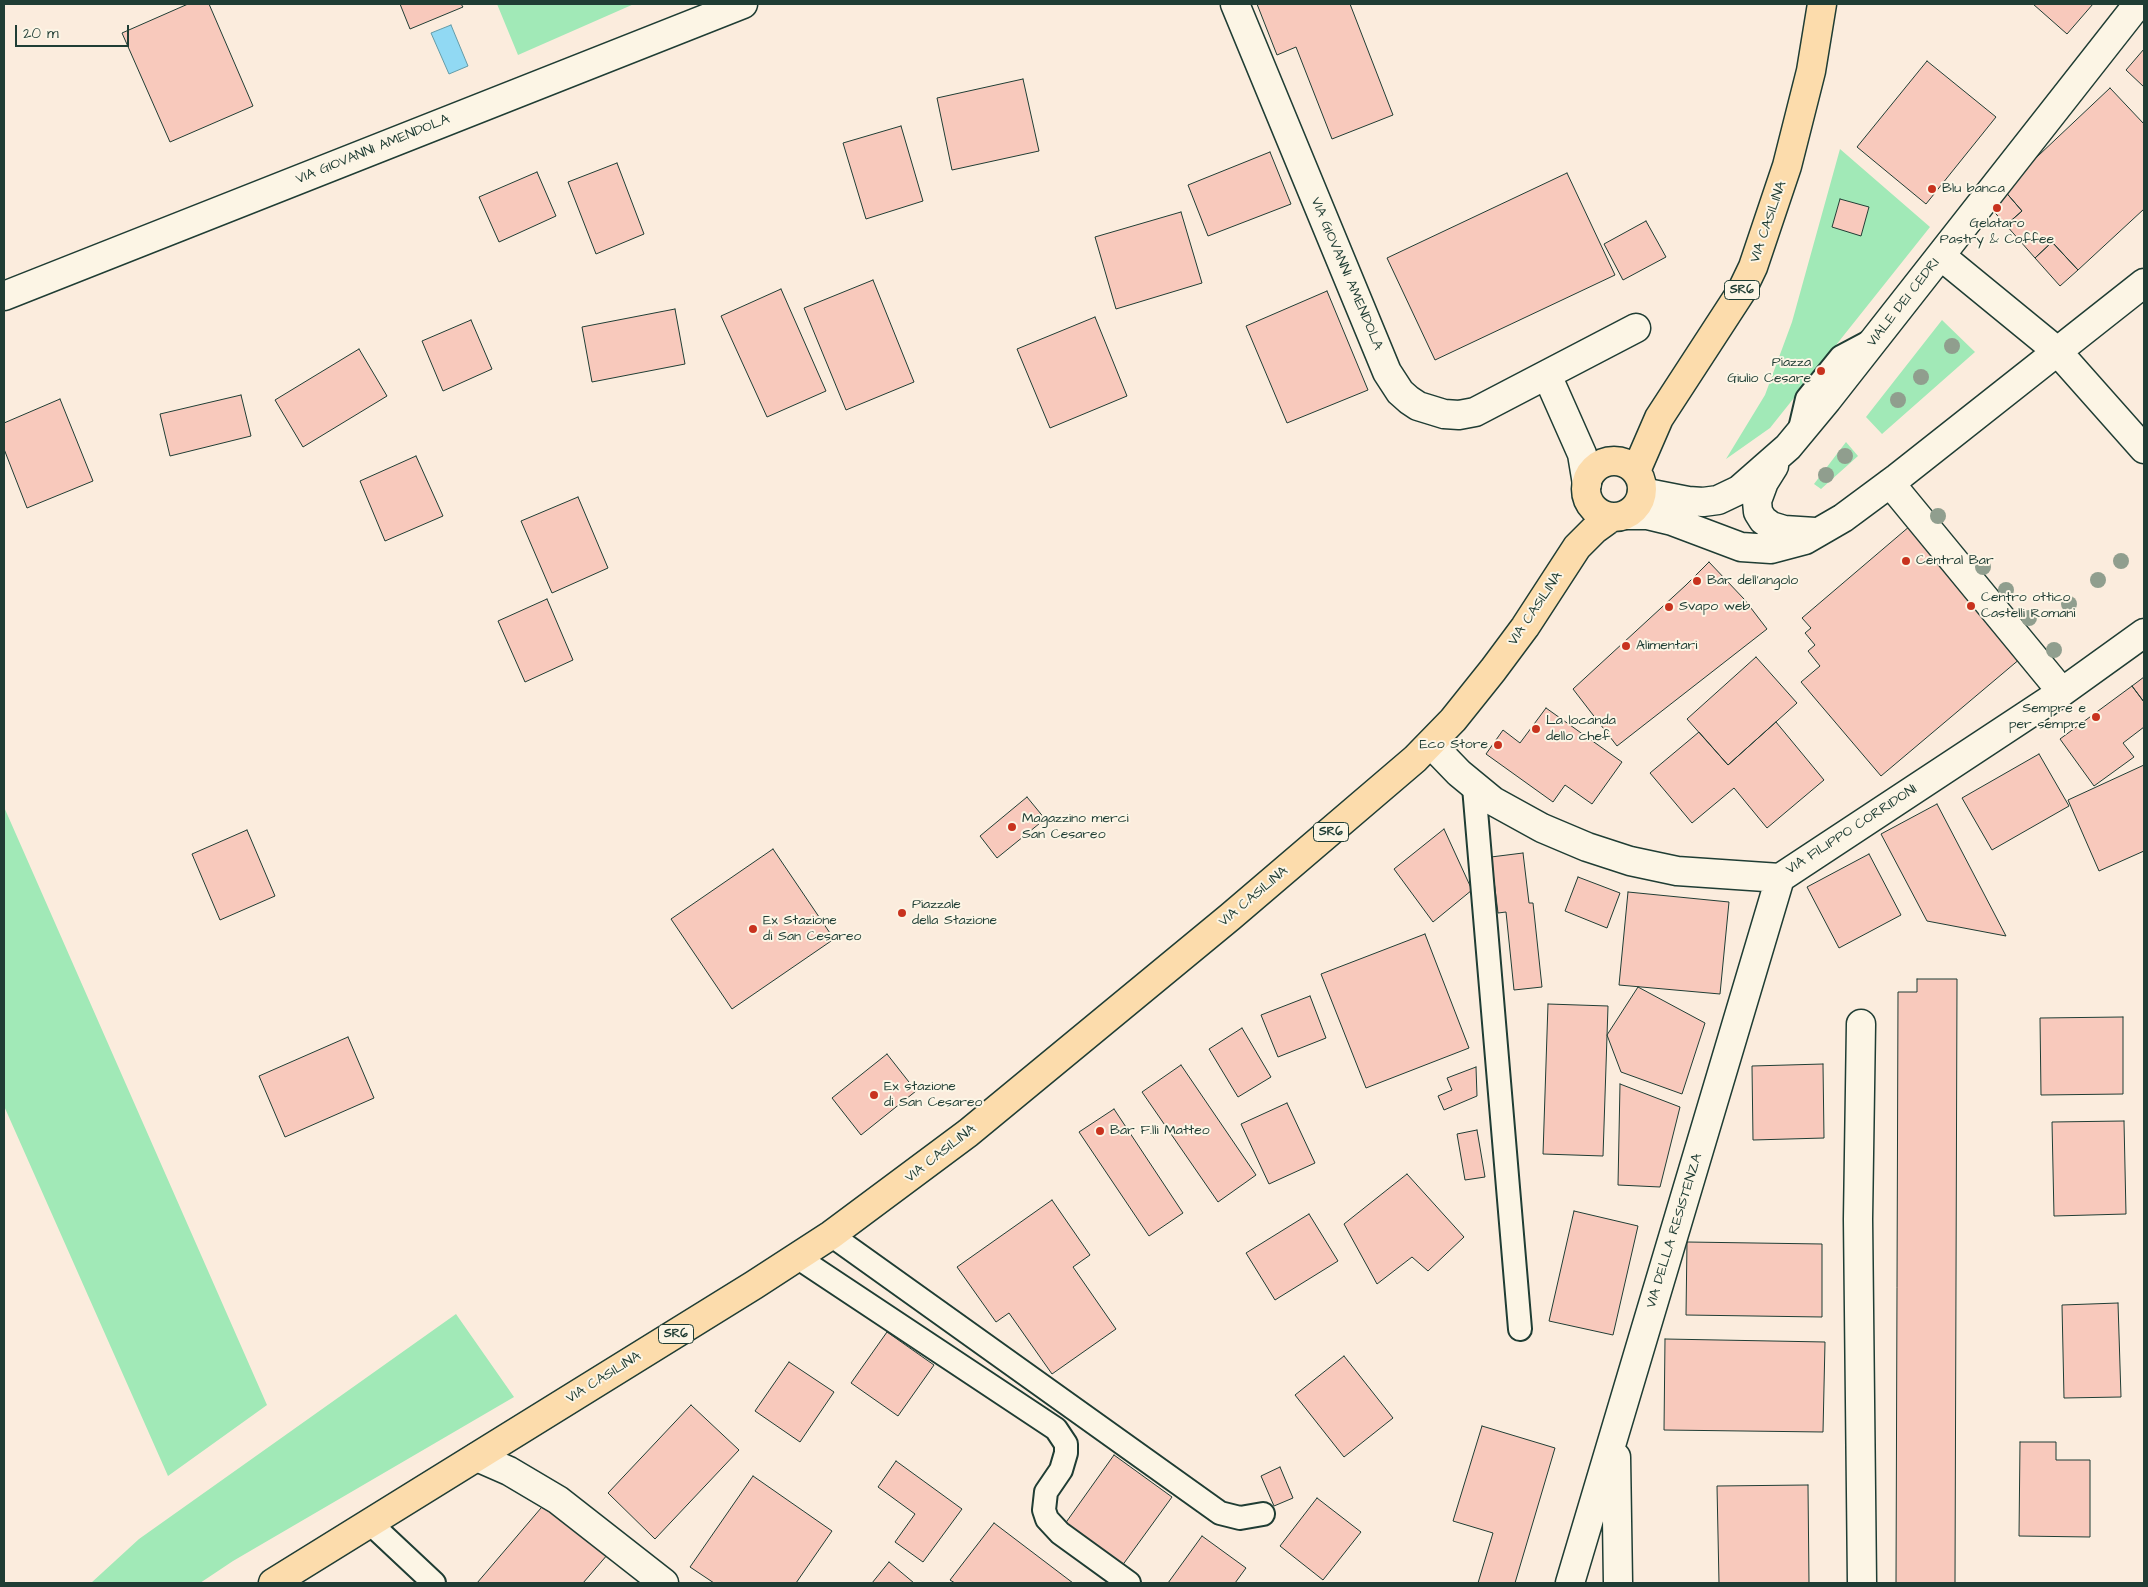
<!DOCTYPE html>
<style>
body{margin:0}
#map{position:relative;width:2148px;height:1587px;overflow:hidden;background:#fbecdd;font-family:"Architects Daughter",sans-serif}
canvas{display:block}
.frame{position:absolute;inset:0;border:5px solid #1f3d34;pointer-events:none}
.scale{position:absolute;left:15px;top:25px;width:114px;height:22px;box-sizing:border-box;border:2px solid #1f3d34;border-top:0;padding-left:6px;font-size:15px;line-height:18px;white-space:nowrap;color:#1f3d34;-webkit-text-stroke:4px #fcf5e5;paint-order:stroke}
</style>
<div id="map">
<canvas width="2148" height="1587"></canvas>
<div class="frame"></div>
<div class="scale">20 m</div>
</div>
<script>
const context = document.querySelector('canvas').getContext('2d');
context.lineJoin = 'round';
function paint(path, color) { context.fillStyle = color; context.fill(path, 'evenodd'); }
const shape = rows => new Path2D(rows.map(r => 'M' + r).join(''));
function stroke(path, color, width, dash) { context.strokeStyle = color; context.lineWidth = width; context.lineCap = dash ? 'butt' : 'round'; context.setLineDash(dash || []); context.stroke(path); }
function write(font, color, halo, rows, align = 'center') {
  context.font = font + ' "Architects Daughter",sans-serif'; context.lineWidth = 4; context.setLineDash([]); context.textBaseline = 'middle'; context.strokeStyle = halo; context.fillStyle = color; for (const [text, x, y, turn = 0] of rows) {
    context.save(); context.translate(x, y); context.rotate((+turn || 0) * Math.PI / 180); context.textAlign = isNaN(turn) ? turn : align; if (halo) context.strokeText(text, 0, 0); context.fillText(text, 0, 0); context.restore();
  }
}
paint(shape([
 [497,4,634,4,518,55],
 [1840,149,1930,227,1770,428,1726,459,1765,395,1792,322],
 [1840,199,1869,208,1861,235,1832,227],
 [1942,320,1975,352,1882,434,1866,417],
 [1846,442,1858,456,1821,489,1814,484],
 [4,807,267,1405,168,1476,4,1106],
 [456,1314,514,1397,233,1561,200,1583,91,1583,139,1539]
]), '#a1e9b7');
const water = shape([
 [451,25,468,66,449,74,431,33,451,25]
]);
paint(water, '#91d9f3');
stroke(water, '#639ba7', 1);
const building = shape([
 [188,4,209,4,253,106,170,142,122,33,188,4],
 [400,4,461,4,463,7,410,29,400,4],
 [1257,4,1350,4,1393,115,1332,139,1296,47,1277,55,1257,4],
 [2033,4,2093,4,2067,34,2033,4],
 [2144,49,2144,87,2126,70,2144,49],
 [1927,61,1996,117,1926,204,1857,147,1927,61],
 [1023,79,1039,151,952,170,937,98,1023,79],
 [2110,88,2144,124,2144,209,2078,270,2052,242,2035,258,2006,225,2022,211,2003,189,2110,88],
 [901,126,923,201,866,219,843,143,901,126],
 [1270,152,1291,204,1208,236,1188,185,1270,152],
 [617,163,644,234,596,254,568,182,617,163],
 [537,172,556,216,499,242,479,197,537,172],
 [1567,173,1615,275,1435,360,1387,258,1567,173],
 [2003,189,2022,211,2006,225,1987,204,2003,189],
 [1840,199,1869,207,1861,236,1832,227,1840,199],
 [1181,212,1202,283,1116,309,1095,237,1181,212],
 [1646,221,1666,257,1623,280,1604,244,1646,221],
 [2052,242,2078,270,2060,286,2035,258,2052,242],
 [873,280,914,382,846,410,804,308,873,280],
 [781,289,826,391,767,417,721,316,781,289],
 [1327,291,1368,390,1287,423,1246,326,1327,291],
 [675,309,685,364,592,382,582,327,675,309],
 [1095,317,1127,396,1050,428,1017,349,1095,317],
 [471,320,492,369,443,391,422,341,471,320],
 [359,349,387,396,303,447,275,400,359,349],
 [241,395,251,436,170,456,160,414,241,395],
 [60,399,93,481,27,508,4,449,4,423,60,399],
 [416,456,443,516,385,541,360,481,416,456],
 [578,497,608,568,552,593,521,521,578,497],
 [1910,526,2021,658,1881,776,1801,682,1820,666,1808,651,1815,645,1805,633,1811,628,1802,618,1910,526],
 [1709,562,1744,599,1767,629,1617,746,1573,689,1686,585,1709,562],
 [547,599,573,660,525,682,498,621,547,599],
 [1756,657,1797,703,1728,765,1687,719,1756,657],
 [2144,677,2144,702,2132,686,2144,677],
 [2132,686,2144,702,2144,727,2123,743,2134,757,2094,786,2060,739,2132,686],
 [1546,708,1622,762,1592,804,1565,785,1553,802,1486,754,1503,730,1520,743,1546,708],
 [1776,722,1824,780,1767,828,1734,788,1692,823,1650,773,1699,732,1728,765,1776,722],
 [2039,754,2069,806,1992,850,1962,798,2039,754],
 [2144,765,2144,851,2099,871,2068,800,2144,765],
 [1027,797,1045,819,997,858,980,836,1027,797],
 [1937,804,2006,936,1927,921,1881,834,1937,804],
 [1444,829,1472,890,1433,922,1394,869,1444,829],
 [247,830,275,896,220,920,192,854,247,830],
 [773,849,834,939,732,1009,671,919,773,849],
 [1523,853,1529,903,1533,903,1542,987,1514,990,1506,912,1498,913,1491,857,1523,853],
 [1869,854,1901,915,1839,948,1807,887,1869,854],
 [1578,877,1620,893,1607,928,1565,911,1578,877],
 [1628,892,1729,902,1720,994,1619,985,1628,892],
 [1425,934,1469,1048,1366,1088,1321,974,1425,934],
 [1917,979,1957,979,1955,1583,1896,1583,1898,992,1917,992,1917,979],
 [1638,987,1705,1023,1682,1094,1621,1072,1607,1035,1638,987],
 [1310,996,1326,1038,1278,1057,1261,1015,1310,996],
 [1548,1004,1608,1006,1603,1156,1543,1154,1548,1004],
 [2123,1017,2123,1094,2041,1095,2040,1018,2123,1017],
 [1242,1028,1271,1077,1238,1097,1209,1049,1242,1028],
 [348,1037,374,1098,285,1137,259,1076,348,1037],
 [887,1054,916,1091,861,1135,832,1098,887,1054],
 [1823,1064,1824,1138,1753,1140,1752,1066,1823,1064],
 [1181,1065,1256,1175,1218,1202,1142,1092,1181,1065],
 [1476,1067,1477,1096,1444,1110,1438,1096,1452,1090,1447,1078,1476,1067],
 [1620,1084,1680,1107,1660,1187,1618,1185,1620,1084],
 [1287,1103,1315,1163,1269,1184,1241,1124,1287,1103],
 [1114,1109,1183,1213,1149,1236,1079,1132,1114,1109],
 [2124,1121,2126,1214,2054,1216,2052,1122,2124,1121],
 [1477,1130,1485,1177,1465,1180,1457,1134,1477,1130],
 [1407,1174,1464,1237,1428,1271,1412,1257,1377,1284,1344,1224,1407,1174],
 [1052,1200,1090,1255,1073,1267,1116,1329,1052,1374,1009,1313,996,1322,957,1267,1052,1200],
 [1574,1211,1638,1226,1613,1335,1549,1321,1574,1211],
 [1309,1214,1338,1261,1275,1300,1246,1253,1309,1214],
 [1687,1242,1822,1244,1822,1317,1686,1315,1687,1242],
 [2118,1303,2121,1397,2064,1398,2062,1305,2118,1303],
 [887,1332,934,1365,898,1416,851,1383,887,1332],
 [1665,1339,1825,1342,1823,1432,1664,1430,1665,1339],
 [1344,1356,1393,1418,1344,1457,1295,1395,1344,1356],
 [789,1362,834,1392,800,1442,755,1411,789,1362],
 [691,1405,739,1450,655,1539,608,1493,691,1405],
 [1482,1426,1555,1448,1515,1583,1478,1583,1493,1533,1453,1521,1482,1426],
 [2020,1442,2056,1442,2056,1460,2090,1460,2090,1537,2019,1536,2020,1442],
 [1114,1455,1172,1497,1119,1570,1062,1528,1114,1455],
 [896,1461,962,1509,923,1562,895,1542,915,1514,878,1487,896,1461],
 [1280,1467,1293,1498,1274,1506,1261,1476,1280,1467],
 [753,1476,832,1531,796,1583,714,1583,690,1567,753,1476],
 [1808,1485,1809,1583,1719,1583,1717,1486,1808,1485],
 [1317,1498,1361,1532,1323,1580,1280,1546,1317,1498],
 [547,1501,608,1554,583,1583,477,1583,547,1501],
 [994,1523,1073,1583,955,1583,950,1580,994,1523],
 [1202,1536,1246,1568,1235,1583,1168,1583,1202,1536],
 [889,1562,914,1583,872,1583,889,1562]
]);
paint(building, '#f8c9bc');
stroke(building, '#1f3d34', 1);
const service = shape([
 [1799,433,1807,399,1841,357,1873,340],
 [1474,787,1520,1329],
 [831,1235,1213,1508,1220,1513,1240,1518,1263,1514],
 [797,1257,1056,1429,1066,1444,1066,1453,1061,1470,1046,1492,1044,1510,1047,1519,1060,1533,1129,1583],
 [370,1523,434,1583]
]);
const minor = shape([
 [1235,4,1387,372,1400,392,1409,400,1418,406,1444,414,1459,415,1475,412,1636,328],
 [1941,256,2057,351,2144,449],
 [4,296,743,4],
 [1547,375,1582,454,1587,484],
 [1774,466,1764,482,1757,501,1758,512,1763,520,1771,526,1784,530,1815,532],
 [1890,483,2062,692],
 [1642,492,1688,501,1703,502,1718,500,1739,490,1788,447,1827,400,2138,4],
 [1627,515,1647,515,1672,521,1741,547,1771,549,1805,540,1843,518,1897,478,2144,283],
 [1431,744,1459,773,1493,801,1542,828,1587,847,1630,861,1677,871,1780,878,2062,692,2144,633],
 [1861,1024,1858,1219,1862,1583],
 [477,1457,509,1471,558,1500,664,1583],
 [1616,1457,1618,1583],
 [1570,1583,1780,878]
]);
const primary = shape([
 '1586 489a28 28 0 1 1 56 0a28 28 0 1 1-56 0Z',
 [1636,471,1659,418,1741,292,1753,267,1787,166,1811,71,1822,4],
 [273,1583,754,1285,831,1235,968,1133,1230,917,1415,759,1453,720,1493,670,1525,627,1577,547,1594,530,1612,517]
]);
stroke(service, '#1f3d34', 26);
stroke(minor, '#1f3d34', 31);
stroke(primary, '#1f3d34', 31);
stroke(service, '#fcf5e5', 22);
stroke(minor, '#fcf5e5', 28);
stroke(primary, '#fcdcac', 28);
context.fillStyle = '#909e8e';
for (const [x, y] of [
 [1952,346],
 [1921,377],
 [1898,400],
 [1845,456],
 [1826,475],
 [1938,516],
 [2121,561],
 [1983,567],
 [2098,580],
 [2006,590],
 [2069,604],
 [2029,618],
 [2054,650]
]) { context.beginPath(); context.arc(x, y, 8, 0, 2 * Math.PI); context.fill(); }
for (const [x, y, r, color] of [
 [1932,189,5,"#c8321e"],
 [1997,208,5,"#c8321e"],
 [1821,371,5,"#c8321e"],
 [1906,561,5,"#c8321e"],
 [1697,581,5,"#c8321e"],
 [1971,606,5,"#c8321e"],
 [1669,607,5,"#c8321e"],
 [1626,646,5,"#c8321e"],
 [2096,717,5,"#c8321e"],
 [1536,729,5,"#c8321e"],
 [1498,745,5,"#c8321e"],
 [1012,827,5,"#c8321e"],
 [902,913,5,"#c8321e"],
 [753,929,5,"#c8321e"],
 [874,1095,5,"#c8321e"],
 [1100,1131,5,"#c8321e"]
]) { const dot = new Path2D(); dot.arc(x, y, r, 0, 2 * Math.PI); context.fillStyle = color; context.fill(dot); stroke(dot, '#fcf5e5', 2); }
for (const [x, y, w] of [
 [1742,290,35],
 [1331,832,35],
 [676,1334,35]
]) { const box = new Path2D(); box.roundRect(x - w / 2, y - 9.5, w, 19, 4); context.fillStyle = '#fcf5e5'; context.fill(box); stroke(box, '#1f3d34', 1); }
write('bold 12px', '#1f3d34', null, [
 ["SR6",1742,290],
 ["SR6",1331,832],
 ["SR6",676,1334]
]);
write('14px', '#1f3d34', '#fcf5e5', [
 ["VIA GIOVANNI AMENDOLA",373,150,-22],
 ["VIA CASILINA",1769,222,-71],
 ["VIA GIOVANNI AMENDOLA",1346,274,67],
 ["VIALE DEI CEDRI",1904,303,-52],
 ["VIA CASILINA",1536,609,-56],
 ["VIA FILIPPO CORRIDONI",1852,830,-33],
 ["VIA CASILINA",1254,897,-40],
 ["VIA CASILINA",941,1154,-38],
 ["VIA DELLA RESISTENZA",1675,1231,-73],
 ["VIA CASILINA",604,1378,-32]
]);
write('14px', '#1f3d34', '#fcf5e5', [
 ["Blu banca",1942,189],
 ["Gelataro",1997,224,"center"],
 ["Pastry & Coffee",1997,240,"center"],
 ["Piazza",1811,363,"right"],
 ["Giulio Cesare",1811,379,"right"],
 ["Central Bar",1916,561],
 ["Bar dell'angolo",1707,581],
 ["Centro ottico",1981,598],
 ["Castelli Romani",1981,614],
 ["Svapo web",1679,607],
 ["Alimentari",1636,646],
 ["Sempre e",2086,709,"right"],
 ["per sempre",2086,725,"right"],
 ["La locanda",1546,721],
 ["dello chef",1546,737],
 ["Eco Store",1488,745,"right"],
 ["Magazzino merci",1022,819],
 ["San Cesareo",1022,835],
 ["Piazzale",912,905],
 ["della Stazione",912,921],
 ["Ex Stazione",763,921],
 ["di San Cesareo",763,937],
 ["Ex stazione",884,1087],
 ["di San Cesareo",884,1103],
 ["Bar F.lli Matteo",1110,1131]
], 'left');
</script>
